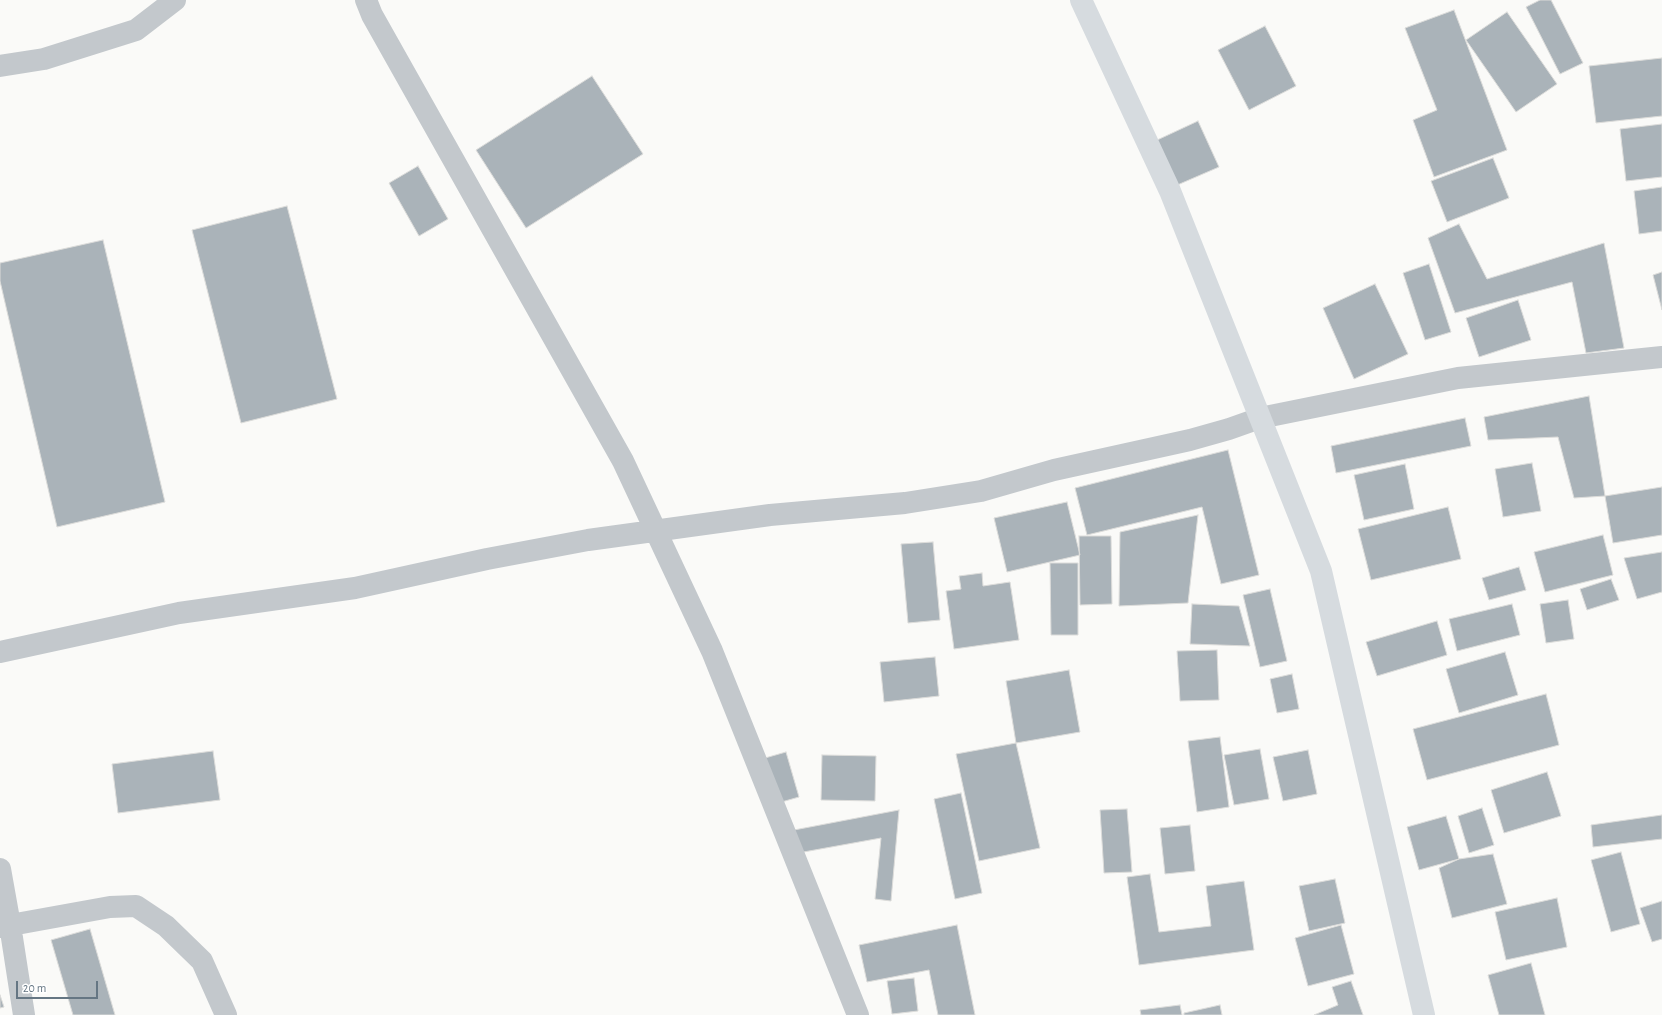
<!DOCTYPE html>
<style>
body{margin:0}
#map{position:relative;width:1662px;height:1015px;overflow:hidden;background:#fafaf8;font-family:"Alegreya Sans",sans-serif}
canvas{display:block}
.scale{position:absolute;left:16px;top:981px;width:82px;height:18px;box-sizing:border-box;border:2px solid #657683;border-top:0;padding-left:5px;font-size:12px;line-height:14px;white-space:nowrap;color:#657683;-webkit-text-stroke:3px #fff;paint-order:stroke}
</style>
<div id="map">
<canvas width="1662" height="1015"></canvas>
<div class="scale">20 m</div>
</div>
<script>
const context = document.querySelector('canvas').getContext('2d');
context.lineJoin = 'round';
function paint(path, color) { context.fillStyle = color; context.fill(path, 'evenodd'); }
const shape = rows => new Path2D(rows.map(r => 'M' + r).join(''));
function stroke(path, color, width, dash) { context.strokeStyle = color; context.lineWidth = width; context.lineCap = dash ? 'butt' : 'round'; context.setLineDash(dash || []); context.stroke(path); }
const building = shape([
 [1540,0,1551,0,1583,63,1560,74,1526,7,1540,0],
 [1454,10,1507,150,1434,177,1413,120,1437,110,1405,28,1454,10],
 [1507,12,1557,84,1516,112,1466,40,1507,12],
 [1265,26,1296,86,1249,110,1218,50,1265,26],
 [1662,58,1662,116,1596,123,1589,66,1662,58],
 [592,76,643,154,526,228,476,150,592,76],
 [1198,121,1219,167,1175,186,1155,141,1198,121],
 [1662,124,1662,177,1626,181,1620,129,1662,124],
 [1493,158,1509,198,1447,222,1431,181,1493,158],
 [418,166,448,219,419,236,389,183,418,166],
 [1662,187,1662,231,1639,234,1634,191,1662,187],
 [287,206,337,399,241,423,192,230,287,206],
 [1459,224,1487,279,1604,243,1624,348,1586,353,1572,282,1455,313,1428,238,1459,224],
 [103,240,165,502,57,527,0,281,0,263,103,240],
 [1429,264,1451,332,1425,340,1403,273,1429,264],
 [1662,272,1662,310,1653,275,1662,272],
 [1375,284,1408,354,1354,379,1323,308,1375,284],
 [1518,300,1531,340,1479,357,1466,318,1518,300],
 [1589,396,1605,496,1574,498,1558,437,1488,440,1484,417,1589,396],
 [1465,418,1471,446,1336,473,1331,446,1465,418],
 [1228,450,1259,575,1221,584,1202,507,1087,535,1075,488,1228,450],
 [1532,463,1541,511,1503,517,1495,469,1532,463],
 [1405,464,1414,509,1364,520,1354,475,1405,464],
 [1662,487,1662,535,1613,543,1605,496,1662,487],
 [1067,502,1080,555,1007,572,994,518,1067,502],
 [1448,507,1461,559,1371,580,1358,529,1448,507],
 [1198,515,1188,603,1119,606,1120,532,1198,515],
 [1603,535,1613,575,1545,592,1534,552,1603,535],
 [1079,536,1111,536,1112,604,1080,605,1079,536],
 [933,542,940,620,908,623,901,544,933,542],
 [1662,552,1662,592,1637,599,1624,558,1662,552],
 [1050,563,1078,563,1078,635,1051,635,1050,563],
 [1519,567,1526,590,1489,600,1482,578,1519,567],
 [982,573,983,586,1010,582,1019,640,954,649,946,591,961,589,959,576,982,573],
 [1611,579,1619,600,1587,610,1580,589,1611,579],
 [1270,589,1287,661,1260,667,1243,595,1270,589],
 [1568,600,1574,639,1546,643,1540,604,1568,600],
 [1192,604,1239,606,1250,646,1190,644,1192,604],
 [1512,604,1520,635,1457,651,1449,619,1512,604],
 [1437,621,1447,655,1377,676,1366,642,1437,621],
 [1217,650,1219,700,1180,701,1177,651,1217,650],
 [1505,652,1518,695,1459,713,1446,669,1505,652],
 [935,657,939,696,884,702,880,662,935,657],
 [1069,670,1080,732,1016,743,1006,681,1069,670],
 [1292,674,1299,709,1277,713,1270,679,1292,674],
 [1546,694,1559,745,1427,780,1413,729,1546,694],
 [1220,737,1229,807,1197,812,1188,741,1220,737],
 [1016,743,1040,848,979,861,956,754,1016,743],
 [1260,749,1269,799,1234,805,1224,755,1260,749],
 [1308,750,1317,794,1283,801,1273,757,1308,750],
 [213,751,220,800,118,813,112,764,213,751],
 [786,752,799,797,778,803,765,758,786,752],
 [822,755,876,756,875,801,821,800,822,755],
 [1547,772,1561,816,1504,833,1491,790,1547,772],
 [961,793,982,893,955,899,934,799,961,793],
 [1482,808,1494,845,1469,853,1458,816,1482,808],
 [1127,809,1132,872,1104,873,1100,810,1127,809],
 [899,810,891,901,875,899,881,838,798,853,794,830,899,810],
 [1662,815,1662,839,1593,847,1591,825,1662,815],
 [1446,816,1459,859,1419,870,1407,827,1446,816],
 [1190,825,1195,871,1165,874,1160,828,1190,825],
 [1621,852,1640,924,1611,932,1591,860,1621,852],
 [1493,854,1507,904,1452,918,1439,868,1459,859,1493,854],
 [1150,874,1159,932,1211,926,1206,886,1244,881,1254,950,1139,965,1127,877,1150,874],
 [1335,879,1345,923,1309,931,1299,886,1335,879],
 [1557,898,1567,947,1506,960,1495,912,1557,898],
 [1662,901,1662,939,1652,942,1640,908,1662,901],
 [957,925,975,1015,938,1015,929,970,867,982,859,945,957,925],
 [1341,925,1354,974,1308,986,1295,938,1341,925],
 [90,929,115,1015,73,1015,51,940,90,929],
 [1531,963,1545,1015,1499,1015,1488,975,1531,963],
 [914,978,918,1011,892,1014,887,981,914,978],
 [1351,981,1363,1015,1314,1015,1338,1005,1332,987,1351,981],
 [0,995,4,1007,0,1008,0,995],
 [1180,1005,1182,1015,1141,1015,1140,1010,1180,1005],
 [1220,1005,1222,1015,1184,1015,1184,1013,1220,1005]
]);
paint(building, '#aab3b9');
stroke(building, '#dcdcda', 1);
stroke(shape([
 [366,0,372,15,623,461,712,651,858,1015],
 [0,66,44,59,136,30,175,0],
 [0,652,179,613,355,588,487,559,588,540,770,515,905,503,981,491,1054,470,1190,440,1229,429,1260,418,1458,378,1662,357],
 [0,869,10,925,24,1015],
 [0,927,110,907,136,906,166,926,202,961,226,1015]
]), '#c3c8cc', 22);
stroke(shape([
 [1081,0,1170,191,1321,571,1424,1015]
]), '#d6dbdf', 22);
</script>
